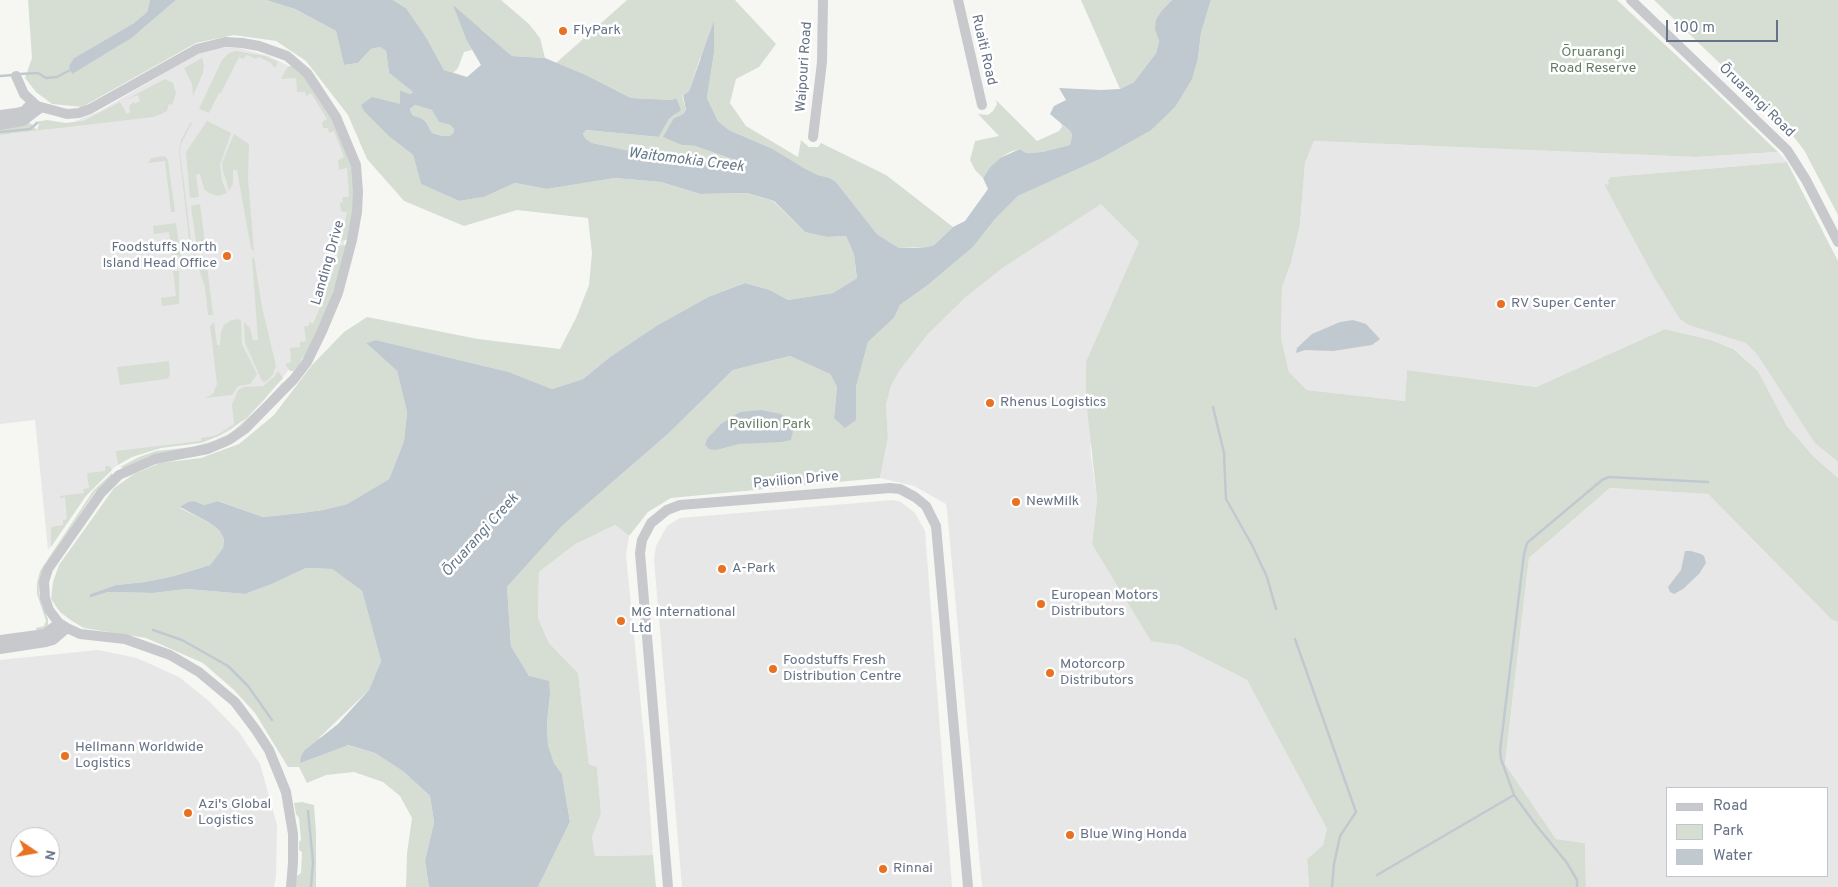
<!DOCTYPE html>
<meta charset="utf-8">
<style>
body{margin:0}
#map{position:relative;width:1838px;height:887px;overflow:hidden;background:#f6f7f3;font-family:Overpass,sans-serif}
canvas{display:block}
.legend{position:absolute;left:1666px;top:787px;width:162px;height:90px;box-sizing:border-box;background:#fff;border:1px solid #c1c6ce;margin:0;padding:6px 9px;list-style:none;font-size:15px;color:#657185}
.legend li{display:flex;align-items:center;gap:10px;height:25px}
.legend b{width:25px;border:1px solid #c1c6ce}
.north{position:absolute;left:10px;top:827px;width:50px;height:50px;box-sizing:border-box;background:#fff;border:1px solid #c1c6ce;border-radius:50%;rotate:102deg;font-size:14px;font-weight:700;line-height:20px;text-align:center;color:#657185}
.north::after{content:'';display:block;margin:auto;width:18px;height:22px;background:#e87122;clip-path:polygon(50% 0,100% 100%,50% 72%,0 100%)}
.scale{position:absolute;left:1666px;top:20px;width:112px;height:22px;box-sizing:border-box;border:2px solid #657185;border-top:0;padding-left:6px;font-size:15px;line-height:18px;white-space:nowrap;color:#657185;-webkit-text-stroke:4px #fff;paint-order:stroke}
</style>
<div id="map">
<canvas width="1838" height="887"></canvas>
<ul class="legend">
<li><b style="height:6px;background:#c7c9cd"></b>Road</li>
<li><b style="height:14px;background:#d6ded4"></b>Park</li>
<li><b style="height:14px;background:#c1c9d0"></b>Water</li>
</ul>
<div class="north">N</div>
<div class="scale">100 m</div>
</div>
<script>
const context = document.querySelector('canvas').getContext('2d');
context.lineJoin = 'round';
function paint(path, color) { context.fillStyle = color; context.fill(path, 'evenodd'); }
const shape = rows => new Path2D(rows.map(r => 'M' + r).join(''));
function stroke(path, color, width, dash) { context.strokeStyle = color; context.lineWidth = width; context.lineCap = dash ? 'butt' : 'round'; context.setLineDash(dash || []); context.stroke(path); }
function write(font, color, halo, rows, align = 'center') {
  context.font = font + ' Overpass,sans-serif'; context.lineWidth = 5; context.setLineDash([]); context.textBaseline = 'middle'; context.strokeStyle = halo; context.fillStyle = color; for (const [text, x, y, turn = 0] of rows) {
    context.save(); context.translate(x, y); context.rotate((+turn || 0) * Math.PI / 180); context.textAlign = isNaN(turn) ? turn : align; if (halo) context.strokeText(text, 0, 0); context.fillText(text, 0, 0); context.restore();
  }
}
paint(shape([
 [220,48,239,48,269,56,289,66,311,86,348,155,352,203,337,278,301,355,261,404,231,430,219,436,196,443,159,448,126,459,99,479,92,486,48,550,35,420,0,424,0,135,51,129,71,123,100,111,190,58,200,53],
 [1314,141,1695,157,1778,152,1787,162,1611,177,1753,342,1826,452,1838,462,1838,478,1814,457,1787,426,1758,371,1735,349,1711,340,1665,329,1536,387,1407,370,1405,401,1307,390,1289,372,1281,338,1282,287,1291,263,1300,225,1305,163],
 [1101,203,1140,242,1090,447,1097,499,1092,544,1167,643,1178,645,1247,680,1327,829,1323,845,1307,859,1309,887,982,887,947,510,946,504,914,486,880,478,888,438,886,405,891,386,900,370,928,334,966,297,1004,267],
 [1610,488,1708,494,1832,620,1838,622,1838,887,1586,887,1585,843,1556,839,1505,764,1529,558],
 [1667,788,1827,788,1827,876,1667,876],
 [893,500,901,502,915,513,925,531,952,887,682,887,654,560,656,546,667,526,680,518],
 [615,525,629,536,626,555,646,757,653,855,595,856,592,837,601,814,597,767,589,764,578,673,549,643,538,618,539,572,575,543],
 [98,650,137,658,179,677,209,701,239,732,260,764,277,825,276,876,274,887,0,887,0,660],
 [20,837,50,837,50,867,20,867]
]), '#e7e7e7');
paint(shape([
 [28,0,150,0,147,12,134,23,74,58,133,37,176,0,266,0,295,9,336,31,344,65,358,63,371,49,380,47,386,51,389,73,413,92,410,94,400,90,400,104,391,138,413,155,421,184,459,201,484,197,515,183,547,189,615,178,661,182,700,194,747,193,773,201,805,232,827,237,846,236,854,255,857,278,833,293,788,300,770,290,745,283,708,297,656,326,610,357,583,379,552,389,509,372,376,340,366,343,397,371,407,412,404,441,389,479,347,504,323,510,301,513,263,517,219,501,204,505,194,501,180,508,210,523,219,530,224,539,223,548,210,565,174,576,145,582,116,585,90,594,91,598,108,592,153,593,187,589,245,594,272,584,306,568,332,569,362,591,381,661,369,690,319,738,321,741,347,745,375,753,404,772,430,796,434,822,425,861,429,887,406,887,407,853,412,818,400,796,383,782,354,772,326,775,307,783,299,767,288,767,255,713,234,690,203,663,146,638,84,628,72,621,60,612,51,599,53,582,59,565,114,488,134,474,160,463,201,458,239,444,274,415,312,365,344,332,367,317,478,339,560,349,576,318,589,285,592,253,588,218,517,210,464,226,404,201,367,159,348,115,306,61,276,41,234,35,196,43,82,107,52,104,36,92,25,78,32,58],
 [393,0,501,0,529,24,540,38,545,58,512,56,481,29,467,40,472,50,464,52,458,68,453,73,444,70,426,37,406,8],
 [627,0,735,0,776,44,759,67,736,79,730,103,746,126,798,157,801,140,809,147,818,147,821,143,886,175,953,227,934,245,927,247,899,248,877,234,836,182,830,178,818,175,804,168,773,149,729,130,718,121,707,98,714,53,700,58,689,91,682,95,686,110,683,114,674,118,681,145,695,146,732,159,737,163,726,167,718,166,707,160,690,163,592,143,586,139,583,134,586,130,659,137,669,119,676,114,676,98,672,100,631,98,586,75,556,63],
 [1081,0,1172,0,1162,10,1156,29,1159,41,1156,53,1134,82,1120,89],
 [1211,0,1617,0,1705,82,1778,152,1695,157,1314,141,1305,163,1300,225,1291,263,1282,287,1281,338,1289,372,1307,390,1405,401,1407,370,1536,387,1665,329,1711,340,1734,349,1758,371,1787,426,1814,457,1838,478,1838,622,1832,620,1708,494,1610,488,1529,558,1505,764,1556,839,1585,843,1586,887,1309,887,1307,859,1323,845,1327,829,1247,680,1178,645,1151,641,1092,544,1097,499,1086,399,1086,362,1139,242,1101,204,1004,267,966,297,928,334,900,370,891,386,886,405,888,438,880,478,671,498,648,512,629,536,615,525,575,544,539,572,538,618,549,643,578,673,589,764,597,767,601,814,592,837,595,856,653,855,656,887,538,887,570,822,562,774,554,763,548,745,547,723,550,695,529,676,511,646,507,587,562,526,669,433,733,370,790,356,830,374,837,387,834,418,856,420,856,387,868,342,894,318,900,305,928,285,973,247,996,218,1018,196,1100,159,1150,131,1198,58,1201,33],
 [1654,0,1838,0,1838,215,1804,150,1786,127],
 [236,51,265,56,278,62,275,68,271,63,259,57,256,59,247,55,243,59,239,57,221,93,219,93,209,113,199,109,222,60,229,53],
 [202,58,204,65,203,73,193,96,192,84,184,68],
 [292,65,306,77,334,118,352,162,355,198,348,240,337,241,336,237,342,237,347,212,341,211,340,203,343,202,342,197,349,197,347,168,339,170,338,160,344,157,334,131,329,133,328,128,323,128,322,122,327,119,311,93,306,96,305,92,297,92,296,78,281,79,287,68],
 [165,79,173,83,176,93,172,105,169,104,167,111,161,114,153,117,0,135,0,127,29,122,37,130,39,124,35,122,47,120,66,123,83,121,120,102,127,114,130,112,129,107,130,105,134,102,135,104,140,101,138,95,125,100],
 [996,100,1037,141,1059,131,1062,127,1061,124,1070,131,1072,135,1070,145,1042,152,1026,153,1020,149,1010,152,1000,158,990,167,983,178,975,170,970,160,975,141,999,136,978,114,988,115,993,111,997,104],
 [415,105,433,110,439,122,450,125,454,129,454,132,450,136,442,136,432,133,426,122,421,118,414,116,411,113,410,109],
 [207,121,231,133,220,165,222,181,227,193,218,196,209,193,204,189,200,174,196,175,199,197,190,198,186,152],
 [191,122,192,123,181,144,180,151,191,241,196,257,195,257,189,239,179,151,181,140],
 [234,134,249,144,248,178,254,251,251,249,237,170,233,170,233,184,229,191,223,171,222,163],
 [165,156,168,160,175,212,171,212,165,161,148,163,151,158],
 [1787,162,1838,261,1838,462,1815,443,1757,354,1746,343,1689,325,1680,319,1654,277,1604,184,1609,185,1608,181,1611,177],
 [200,204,206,252,201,253,196,242,191,206],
 [176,223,181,259,179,259,178,255,172,256,169,232,154,234,153,226],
 [346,245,335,286,325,313,308,350,298,366,293,371,290,371,285,364,291,362,290,348,300,347,300,342,306,341,304,326,309,326,309,322,313,324,325,296,318,293,317,286,325,285,325,280,330,281,338,255,332,252,331,247],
 [254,256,262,307,276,366,272,376,265,382,262,381,245,343,244,322,250,328,253,340,258,340,252,259],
 [207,265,213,315,208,315,205,287,198,266],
 [173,271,179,271,179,304,162,306,161,298,176,296],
 [237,319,241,320,242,344,257,374,256,376,250,384,238,386,232,395,205,398,213,394,217,384,210,326,214,322,217,345,220,345,221,332,224,325,230,321],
 [169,361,170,375,167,379,120,385,117,367],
 [278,371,283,378,247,418,219,436,201,443,161,448,132,457,118,465,116,451,201,441,201,438,214,436,222,432,234,424,232,405,238,390,244,387,263,386,274,377],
 [283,382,286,382,240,429,203,447,158,454,147,457,124,468,120,467,139,457,156,451,192,447,213,441,231,433,264,403],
 [105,466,110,466,112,470,86,496,51,547,51,527,63,525,63,520,67,519,65,497,60,498,60,496,84,493,83,489,89,488,87,473,105,471],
 [112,473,112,476,95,492,46,564,40,581,39,593,43,608,48,619,48,625,46,629,37,632,36,628,44,626,46,621,37,594,37,583,40,571,93,491],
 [302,802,314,805,316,833,316,887,295,887,297,876,301,873,302,852,299,850,299,842,301,840,299,818,296,814,294,803]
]), '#d6ded4');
paint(shape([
 [150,0,176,0,133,37,72,74,69,66,74,58,134,23,147,12],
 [266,0,393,0,406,8,426,37,444,70,467,77,481,65,467,41,453,5,512,56,545,58,586,75,631,98,672,100,676,98,681,110,669,119,659,137,586,130,583,134,586,139,592,143,690,163,707,160,718,166,726,167,737,163,732,159,695,146,682,145,663,137,674,118,683,114,686,110,683,95,689,91,714,21,714,53,707,98,718,121,729,130,773,149,804,168,818,175,830,178,836,182,877,234,899,248,915,248,927,247,934,245,953,227,965,221,988,189,983,178,990,167,1000,158,1020,149,1026,153,1042,152,1070,145,1072,135,1070,131,1050,114,1054,106,1066,100,1059,88,1101,90,1120,89,1134,82,1156,53,1159,41,1155,29,1156,20,1162,10,1172,0,1211,0,1201,33,1198,58,1192,79,1175,107,1150,131,1100,159,1018,196,996,218,973,247,928,285,900,305,894,318,868,342,856,387,856,420,845,428,834,418,837,387,830,374,790,356,733,370,669,433,562,526,507,587,511,646,529,676,549,681,550,695,547,723,548,745,554,763,562,774,570,822,538,887,429,887,425,861,434,822,430,796,404,772,375,753,348,745,300,763,301,756,305,750,338,724,369,690,381,661,362,591,332,569,306,568,272,584,245,594,187,589,153,593,108,592,90,598,90,594,116,585,145,582,174,576,210,565,223,548,224,539,219,530,210,523,180,507,188,502,194,501,204,505,218,501,263,517,301,513,323,510,347,504,389,479,404,441,407,412,397,371,366,343,376,340,509,372,552,389,583,379,610,357,656,326,708,297,745,283,770,290,788,300,833,293,857,278,854,255,846,236,827,237,805,232,774,201,747,193,700,194,661,182,615,178,547,189,515,183,484,197,459,201,421,184,413,155,391,138,364,111,361,105,372,97,400,104,400,90,410,94,413,92,389,73,386,51,380,47,371,49,358,63,344,65,336,31,295,9],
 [415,105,432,110,439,122,450,125,454,129,454,132,450,136,442,136,432,133,426,122,421,118,414,116,411,113,410,109],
 [1353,320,1366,324,1380,339,1372,345,1333,351,1305,350,1296,353,1297,348,1312,334,1340,322],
 [761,410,781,414,791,421,793,431,791,440,782,442,739,444,716,450,709,449,705,445,707,439,721,424,740,412],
 [1685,551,1691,551,1701,554,1704,556,1706,563,1699,574,1683,589,1674,594,1670,592,1668,587,1681,570]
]), '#c1c9d0');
stroke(shape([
 [19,74,38,73,46,78,57,77,72,69],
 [0,76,13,75],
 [0,132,30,129,37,123],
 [1213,407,1224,453,1226,499,1252,545,1267,577,1276,609],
 [153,630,182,640,228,666,248,686,272,720],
 [1295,639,1356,812,1340,836,1334,864,1332,887],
 [308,811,313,862,311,887],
 [1377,875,1514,795],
 [1577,887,1577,880,1567,863,1536,825,1514,795,1501,759,1500,751,1524,554,1527,543,1602,480,1609,477,1708,482]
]), '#c1c9d0', 2.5);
stroke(shape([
 [958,0,982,105],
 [1631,0,1787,150,1806,180,1838,242],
 [16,76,24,94,37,106,67,114,79,113,90,109,197,49,225,42,242,43,259,46,287,56,307,73,336,117,356,165,358,192,357,212,352,240,338,293,322,331,307,362,294,379,245,429,229,440,208,449,155,459,119,475,101,493,48,569,44,582,45,598,49,610,59,623,67,628,80,634,125,639,170,655,199,672,235,702,256,730,269,750,286,792,293,834,293,863,291,887],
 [0,115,16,113,24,111,32,103],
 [0,125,23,121,40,108],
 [813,137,822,62,823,0],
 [0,640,45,634,59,623],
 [0,649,46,642,53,640,67,628],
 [668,887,640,553,642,540,651,523,667,510,680,505,890,488,900,489,915,497,926,506,936,526,968,887]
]), '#c7c9cd', 10);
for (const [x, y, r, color] of [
 [563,31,5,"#e87122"],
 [227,256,5,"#e87122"],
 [1501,304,5,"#e87122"],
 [990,403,5,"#e87122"],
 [1016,502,5,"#e87122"],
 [722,569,5,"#e87122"],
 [1041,604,5,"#e87122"],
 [621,621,5,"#e87122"],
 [773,669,5,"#e87122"],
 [1050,673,5,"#e87122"],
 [65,756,5,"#e87122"],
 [188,813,5,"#e87122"],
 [1070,835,5,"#e87122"],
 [883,869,5,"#e87122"]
]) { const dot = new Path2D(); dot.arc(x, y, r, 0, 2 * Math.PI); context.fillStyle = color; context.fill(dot); stroke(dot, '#fff', 2); }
write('14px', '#657185', '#fff', [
 ["FlyPark",573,31],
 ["Foodstuffs North",217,248,"right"],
 ["Island Head Office",217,264,"right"],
 ["RV Super Center",1511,304],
 ["Rhenus Logistics",1000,403],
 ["NewMilk",1026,502],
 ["A-Park",732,569],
 ["European Motors",1051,596],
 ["Distributors",1051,612],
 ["MG International",631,613],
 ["Ltd",631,629],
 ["Foodstuffs Fresh",783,661],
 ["Distribution Centre",783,677],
 ["Motorcorp",1060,665],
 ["Distributors",1060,681],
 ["Hellmann Worldwide",75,748],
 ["Logistics",75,764],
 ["Azi's Global",198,805],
 ["Logistics",198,821],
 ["Blue Wing Honda",1080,835],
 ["Rinnai",893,869]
], 'left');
write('14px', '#657185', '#fff', [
 ["Ruaiti Road",983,50,77],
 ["Waipouri Road",805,67,-86],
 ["Ōruarangi Road",1756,101,44],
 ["Landing Drive",329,263,-74],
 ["Pavilion Drive",796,481,-5]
]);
write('14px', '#657c64', '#fff', [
 ["Ōruarangi",1593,53],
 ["Road Reserve",1593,69],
 ["Pavilion Park",770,425]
]);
write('italic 15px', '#657989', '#fff', [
 ["Waitomokia Creek",686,161,7],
 ["Ōruarangi Creek",481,536,-48]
]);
</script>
